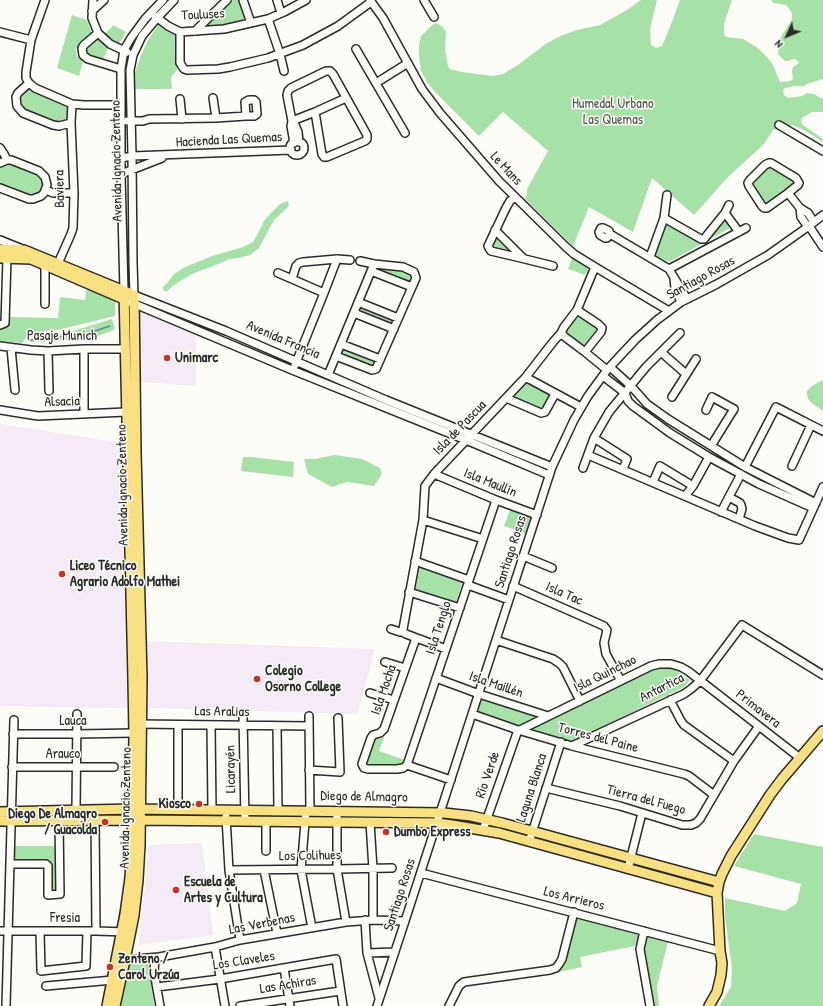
<!DOCTYPE html>
<meta charset="utf-8">
<style>
body{margin:0}
#map{position:relative;width:823px;height:1006px;overflow:hidden;background:#fdfcf7;font-family:"Patrick Hand",sans-serif}
canvas{display:block}
.north{position:absolute;left:767px;top:16px;width:40px;height:40px;-webkit-text-stroke:3px #fdfcf7;paint-order:stroke;rotate:226deg;font-size:11px;font-weight:700;line-height:16px;text-align:center;color:#2b2b2b}
.north::after{content:'';display:block;margin:auto;width:14px;height:18px;background:#2b2b2b;clip-path:polygon(50% 0,100% 100%,50% 72%,0 100%)}
</style>
<div id="map">
<canvas width="823" height="1006"></canvas>
<div class="north">N</div>
</div>
<script>
const context = document.querySelector('canvas').getContext('2d');
context.lineJoin = 'round';
function paint(path, color) { context.fillStyle = color; context.fill(path, 'evenodd'); }
const shape = rows => new Path2D(rows.map(r => 'M' + r).join(''));
function stroke(path, color, width, dash) { context.strokeStyle = color; context.lineWidth = width; context.lineCap = dash ? 'butt' : 'round'; context.setLineDash(dash || []); context.stroke(path); }
function write(font, color, halo, rows, align = 'center') {
  context.font = font + ' "Patrick Hand",sans-serif'; context.lineWidth = 3; context.setLineDash([]); context.textBaseline = 'middle'; context.strokeStyle = halo; context.fillStyle = color; for (const [text, x, y, turn = 0] of rows) {
    context.save(); context.translate(x, y); context.rotate((+turn || 0) * Math.PI / 180); context.textAlign = isNaN(turn) ? turn : align; if (halo) context.strokeText(text, 0, 0); context.fillText(text, 0, 0); context.restore();
  }
}
paint(shape([
 [137,307,196,333,196,386,140,382],
 [0,424,123,443,127,708,0,706],
 [145,641,375,649,358,714,147,708],
 [202,843,213,935,139,945,149,845]
]), '#f4ebf6');
paint(shape([
 [231,0,241,0,249,21,220,26,202,28],
 [641,0,657,0,650,29,651,45,656,48,662,46,670,27,680,0,732,0,724,24,724,35,727,37,743,39,748,42,759,49,768,58,773,65,780,82,783,82,790,81,793,79,792,71,793,67,798,64,799,62,795,59,787,61,785,61,778,54,779,43,782,35,792,19,792,13,786,5,773,3,771,0,823,0,823,79,807,84,805,86,795,86,785,88,783,90,784,95,788,98,802,96,807,93,814,94,823,99,823,112,812,112,802,118,801,122,803,125,823,139,823,142,802,129,792,125,773,130,764,144,727,178,694,215,652,178,633,232,589,207,573,246,525,199,527,194,527,189,548,151,503,112,479,136,436,93,427,82,421,71,419,56,419,45,421,36,430,27,435,23,438,24,443,27,446,32,445,50,448,66,450,69,462,72,493,76,503,74,518,65,547,43,563,35,577,30,600,25,627,10],
 [72,15,87,20,92,34,83,42,76,49,77,56,83,61,79,76,57,68],
 [113,25,126,32,119,44,108,39,104,34,110,29],
 [158,25,164,30,175,35,177,70,171,77,172,89,135,89,135,72,140,58,147,42],
 [97,38,108,48,103,60,89,56,85,54,84,49],
 [28,88,68,106,69,120,58,123,43,118,25,110,19,104,20,95],
 [11,163,38,175,43,182,43,189,39,195,32,197,3,186,0,182,0,166,3,164],
 [771,166,793,180,794,182,793,185,770,205,765,205,751,185,752,182,767,167],
 [288,201,289,206,274,220,259,248,250,255,239,258,229,259,221,263,192,274,174,285,166,292,163,290,163,287,168,282,174,274,185,267,212,256,243,247,253,242,256,237,264,221,270,214,280,204],
 [723,215,730,228,669,262,654,255,666,224,700,242],
 [495,232,516,253,491,248],
 [572,258,585,266,588,270,585,275,568,269],
 [375,267,402,269,411,273,413,276,410,284,373,270],
 [87,288,115,300,115,316,58,330,31,332,22,343,0,341,0,328,8,325,9,317,58,318,60,297,85,300],
 [360,305,394,319,391,326,357,312],
 [583,317,600,329,585,348,583,348,566,333,576,318],
 [112,319,115,328,114,330,98,336,74,340,73,339,72,333,73,331],
 [66,333,68,340,29,342,30,339],
 [342,348,377,362,374,368,340,354],
 [823,380,823,411,813,404,808,399,807,395,807,391,812,386],
 [526,381,553,395,542,410,511,396],
 [335,455,362,459,380,468,382,474,374,486,347,482,332,487,308,474,304,459,316,459],
 [243,457,251,457,294,462,293,477,241,471],
 [510,510,531,518,526,534,504,526],
 [418,566,463,580,456,603,413,589],
 [657,668,668,668,677,671,690,680,684,687,571,742,530,729,644,673],
 [479,694,539,716,520,727,473,710],
 [384,738,379,751,405,760,403,765,398,767,368,766,366,764,373,739],
 [14,814,122,814,123,817,15,819],
 [754,834,823,847,823,1006,719,1006,731,987,732,969,725,916,725,898,785,911,797,903,801,884,734,866],
 [12,846,56,846,56,891,51,891,51,862,12,861],
 [576,916,640,933,635,946,580,957,582,967,555,973,558,970],
 [648,936,668,941,657,986,659,1006,654,1006,645,958,644,947],
 [129,963,149,963,154,1006,119,1006]
]), '#a6e1a8');
stroke(shape([
 [29,340,70,336,95,331,110,326]
]), '#62879b', 1.5);
const minor = shape([
 [45,0,31,40,26,72,26,78,29,83,35,88,72,104,84,105,121,105],
 [93,0,92,18,98,33,110,44,127,52],
 [174,0,157,18,142,36,133,55,130,70,132,156,133,262,134,295,226,331,386,400,552,467],
 [243,0,251,23],
 [277,0,281,13],
 [370,0,383,18,422,89,440,113,499,181,566,247,574,254,595,267,669,311],
 [424,0,434,17],
 [92,11,104,0],
 [155,16,168,26,180,32,195,31,224,29,268,19,284,12,306,0],
 [268,19,280,54,284,71],
 [195,31,227,0],
 [0,32,31,40],
 [180,32,180,63,184,69,187,70,218,69,230,67,268,58,303,45,338,26,371,2],
 [98,33,84,45,82,48,83,55,88,59,121,69],
 [356,49,405,133],
 [29,83,18,93,16,97,17,106,23,113,53,125,59,126,71,123],
 [376,83,408,63],
 [213,98,216,118],
 [180,99,182,119],
 [315,112,346,98],
 [127,121,143,121,149,119,216,118,246,116,254,116,257,114,256,102,254,100,249,100,245,102,246,116],
 [292,121,315,112,322,154,324,157,327,157,365,141,367,139,367,135,333,74,330,71,326,71,291,88,288,91,287,95,292,121,291,126,294,143],
 [292,121,295,125,298,132,299,142],
 [779,125,823,151],
 '290 148a7 7 0 1 1 14 0a7 7 0 1 1-14 0Z',
 [0,148,4,154,7,160],
 [121,158,132,156,291,150],
 [0,163,7,160,11,160,39,171,45,177,47,185,44,193,41,196,33,199,29,199,0,188],
 [769,163,771,163,796,178,799,183,798,185,788,193,767,208,764,208,762,206,749,186,748,183,750,180,765,165,769,163],
 [121,174,162,158],
 [46,190,53,193,74,193],
 [788,193,800,208,808,213,814,222],
 [515,197,510,201,506,208,488,246,489,248,491,251,525,259,553,266],
 [800,208,801,217,808,227],
 [725,213,739,232],
 [664,218,701,239,704,239,725,213,729,205],
 [809,226,823,247],
 [495,230,523,258],
 [610,234,607,238,605,238,600,235,599,232,601,228,603,228,609,231,610,234,669,269,687,299],
 [0,240,20,248],
 [650,257,664,218,667,195],
 [56,268,71,234,73,228,74,193,71,123,72,104],
 [669,269,746,228],
 [371,271,412,287],
 [278,273,292,279,324,293],
 [674,278,675,289,681,302],
 [292,279,296,266,299,263,303,262,337,259,350,260],
 [124,291,121,174,121,69,124,50,131,38,145,19,163,0],
 [130,302,292,370,466,440,549,475],
 [358,302,398,318],
 [45,304,45,266],
 [577,310,598,324,602,328,601,332,585,352],
 [354,313,394,329],
 [0,325,5,323,7,258],
 [561,333,565,337,585,352,607,370],
 [341,344,380,359],
 [0,346,31,350,48,351,84,349,125,349],
 [11,348,15,390],
 [84,349,84,414],
 [48,351,49,391],
 [661,352,686,374],
 [336,356,372,370,376,369,416,278,414,272,403,267,374,264,360,261],
 [295,365,324,293,337,259],
 [610,367,631,386,647,404,668,419,745,467,816,503],
 [328,375,374,264],
 [603,376,625,393,628,401,633,406,670,433,709,457,759,484,813,508],
 [525,378,529,379,581,407],
 [672,397,696,359],
 [506,398,541,413,545,412,555,394],
 [0,410,38,416,126,412],
 [706,410,712,397,734,409,711,446],
 [594,438,627,459,623,469],
 [588,455,755,526,788,538,799,540,823,487],
 [792,466,811,425],
 [745,467,776,407,823,431],
 [583,468,594,438,609,412,646,367,680,333],
 [434,474,496,500,537,515],
 [653,482,660,466,693,486],
 [685,496,693,486,709,457],
 [729,497,740,503,741,505,742,509,739,519],
 [721,512,741,474],
 [423,520,483,539],
 [523,556,552,568],
 [415,561,469,580],
 [468,585,509,600],
 [513,586,604,626,607,630,604,643,606,654,621,681],
 [409,592,460,608],
 [391,629,400,632,403,632,406,634,446,649],
 [403,632,403,629,423,520,425,486,434,474,506,398,522,381,525,378,553,342,561,333,564,327,577,310,595,267],
 [496,640,553,659,559,663,563,667,580,701],
 [385,662,405,668],
 [436,678,479,694,548,716],
 [370,693,394,700],
 [670,700,681,721,684,725,734,761],
 [472,714,518,730,572,746,684,774,689,776,714,795],
 [243,716,245,821],
 [309,716,310,811],
 [138,724,309,726],
 [178,725,178,810],
 [211,725,212,810],
 [277,726,278,810],
 [520,730,651,666,659,664,671,664,681,667,688,671,800,758],
 [13,734,77,734,134,733],
 [572,746,684,694,691,689,700,681,742,625,823,675],
 [407,765,496,500],
 [407,765,403,768,397,769,368,769,364,768,362,764,371,738,373,735,380,733,384,729,416,638],
 [407,765,451,780],
 [12,767,114,767],
 [309,770,340,772,338,718],
 [546,788,620,806,682,825,691,825,696,823,700,819,734,761,759,726],
 [76,810,77,714],
 [306,811,301,870,312,928],
 [337,811,337,869,346,922],
 [226,817,229,870,240,940],
 [95,820,96,931],
 [266,821,266,851],
 [370,822,373,869,373,920],
 [483,830,518,730],
 [529,842,561,742],
 [10,864,46,864,48,866,48,895,60,894,59,821],
 [628,869,642,813],
 [229,870,337,869,392,868],
 [264,870,277,933],
 [421,873,720,951],
 [365,920,367,953,379,998],
 [0,931,96,931,126,932],
 [40,931,41,971,86,966,87,931],
 [644,931,640,949,650,1006],
 [215,947,225,1006],
 [367,953,395,952],
 [155,958,154,972,160,1006],
 [125,960,159,957,215,947,240,940,346,922,373,920,405,921],
 [284,968,290,1006],
 [46,986,113,980],
 [157,987,220,979,336,959,343,1006],
 [6,1006,14,720],
 [240,1006,340,991],
 [377,1006,405,921,552,467,574,420,588,396,607,370,635,340,657,320,681,302,717,284,768,255,809,226,823,215],
 [449,1006,459,986,464,982,550,970,556,968,559,964,562,959,574,912]
]);
const major = shape([
 [0,249,24,250,134,295,136,452,142,677,140,845,138,880,134,915,125,960,115,1006],
 [0,258,31,259,124,299],
 [0,812,132,809,444,813,471,816,502,823,719,882],
 [0,821,140,820,437,823,452,825,499,833,717,893],
 [107,1006,125,914,130,878,132,846,134,735,133,680,124,291],
 [709,1006,717,992,721,975,722,963,720,951,717,893,719,882,722,874,731,856,770,795,782,779,823,731]
]);
stroke(minor, '#2b2b2b', 10);
stroke(major, '#2b2b2b', 12);
stroke(minor, '#fdfcf7', 7);
stroke(major, '#f9e181', 9);
for (const [x, y, r, color] of [
 [167,358,4,"#c8321e"],
 [62,574,4,"#c8321e"],
 [257,679,4,"#c8321e"],
 [199,804,4,"#c8321e"],
 [105,822,4,"#c8321e"],
 [386,832,4,"#c8321e"],
 [176,890,4,"#c8321e"],
 [110,967,4,"#c8321e"]
]) { const dot = new Path2D(); dot.arc(x, y, r, 0, 2 * Math.PI); context.fillStyle = color; context.fill(dot); stroke(dot, '#fdfcf7', 1.5); }
write('14px', '#2b2b2b', '#fdfcf7', [
 ["Touluses",203,15,-3],
 ["Hacienda Las Quemas",229,140,-3],
 ["Avenida Ignacio Zenteno",117,161,-91],
 ["Le Mans",506,169,47],
 ["Baviera",60,189,-91],
 ["Santiago Rosas",701,278,-29],
 ["Pasaje Munich",62,336],
 ["Avenida Francia",283,340,23],
 ["Alsacia",62,402,-2],
 ["Isla de Pascua",460,428,-46],
 ["Isla Maullín",490,483,22],
 ["Avenida Ignacio Zenteno",123,485,-91],
 ["Santiago Rosas",511,552,-72],
 ["Isla Tac",564,594,24],
 ["Isla Tenglo",439,628,-72],
 ["Isla Quinchao",605,674,-26],
 ["Isla Maillén",496,685,19],
 ["Antartica",662,688,-27],
 ["Isla Mocha",384,690,-71],
 ["Primavera",758,709,38],
 ["Las Aralias",222,712,1],
 ["Lauca",73,721],
 ["Torres del Paine",598,738,15],
 ["Arauco",63,754],
 ["Licarayén",231,769,-91],
 ["Río Verde",488,775,-71],
 ["Laguna Blanca",532,788,-72],
 ["Diego de Almagro",364,797,1],
 ["Tierra del Fuego",646,800,15],
 ["Avenida Ignacio Zenteno",126,808,-89],
 ["Los Colihues",310,856,-1],
 ["Santiago Rosas",400,895,-72],
 ["Los Arrieros",574,899,14],
 ["Fresia",65,918],
 ["Las Verbenas",262,924,-11],
 ["Los Claveles",244,961,-9],
 ["Las Achiras",288,985,-9]
]);
write('14px', '#4a584a', '#fdfcf7', [
 ["Humedal Urbano",613,104],
 ["Las Quemas",613,120]
]);
write('bold 14px', '#2b2b2b', '#fdfcf7', [
 ["Unimarc",175,358],
 ["Liceo Técnico",70,566],
 ["Agrario Adolfo Mathei",70,582],
 ["Colegio",265,671],
 ["Osorno College",265,687],
 ["Kiosco",191,804,"right"],
 ["Diego De Almagro",97,814,"right"],
 ["/ Guacolda",97,830,"right"],
 ["Dumbo Express",394,832],
 ["Escuela de",184,882],
 ["Artes y Cultura",184,898],
 ["Zenteno /",118,959],
 ["Carol Urzúa",118,975]
], 'left');
</script>
